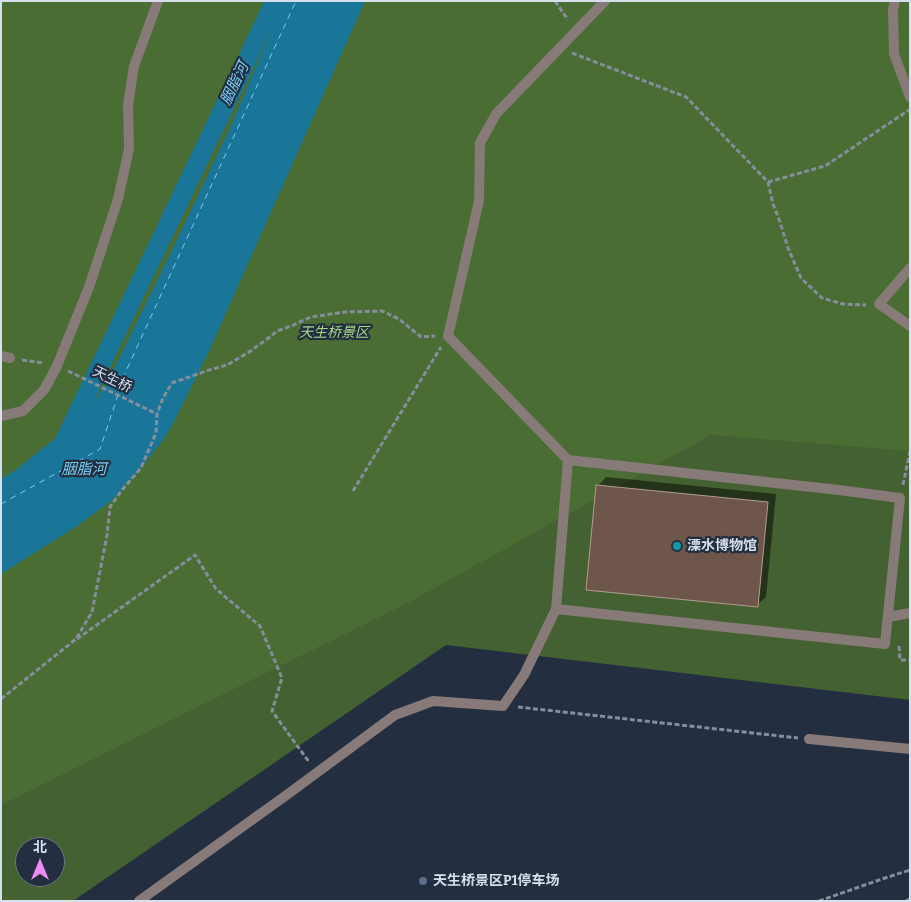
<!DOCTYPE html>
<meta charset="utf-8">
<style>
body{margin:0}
#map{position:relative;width:911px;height:902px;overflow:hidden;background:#232f41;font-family:Bitter,"Noto Sans SC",serif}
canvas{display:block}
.frame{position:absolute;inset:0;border:2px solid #d8dfec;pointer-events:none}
.north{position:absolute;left:15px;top:837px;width:50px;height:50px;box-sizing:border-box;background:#232f41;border:1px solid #6b7585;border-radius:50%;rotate:0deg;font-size:14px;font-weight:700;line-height:20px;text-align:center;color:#d8dfec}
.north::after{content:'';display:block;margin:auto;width:18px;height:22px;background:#f08bf6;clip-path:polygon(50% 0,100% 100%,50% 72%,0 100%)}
</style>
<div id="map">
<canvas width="911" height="902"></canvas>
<div class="frame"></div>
<div class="north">北</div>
</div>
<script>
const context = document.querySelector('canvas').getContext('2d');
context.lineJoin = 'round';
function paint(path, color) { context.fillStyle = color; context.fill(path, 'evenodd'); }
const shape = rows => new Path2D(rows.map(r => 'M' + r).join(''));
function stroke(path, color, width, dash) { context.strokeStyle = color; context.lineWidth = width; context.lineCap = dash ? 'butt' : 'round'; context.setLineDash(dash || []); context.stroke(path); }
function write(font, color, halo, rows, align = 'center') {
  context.font = font + ' Bitter,"Noto Sans SC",serif'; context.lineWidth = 4.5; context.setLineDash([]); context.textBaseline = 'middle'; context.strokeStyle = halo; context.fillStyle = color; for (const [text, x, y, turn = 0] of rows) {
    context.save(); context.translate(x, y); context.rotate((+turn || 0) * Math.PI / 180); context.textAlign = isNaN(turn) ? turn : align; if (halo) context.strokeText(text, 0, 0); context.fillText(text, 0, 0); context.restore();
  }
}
paint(shape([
 [1,1,910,1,910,700,446,645,73,901,1,901],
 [25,847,55,847,55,877,25,877]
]), '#436131');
paint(shape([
 [1,1,910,1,910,451,711,435,413,600,1,805]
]), '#496d32');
paint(shape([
 [284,1,365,1,209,351,176,418,164,439,135,475,111,501,77,526,1,574,1,479,13,472,73,424,93,403,108,381,176,242,229,130]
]), '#197699');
paint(shape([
 [606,477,776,494,766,597,757,605,598,486]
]), '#0007');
stroke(shape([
 [61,448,275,1]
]), '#197699', 19);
stroke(shape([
 [1,504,100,449,126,371,296,1]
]), '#76cef5', 1, [6, 5]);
const building = shape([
 [596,485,768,502,758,607,586,590,596,485]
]);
paint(building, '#6e564b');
stroke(building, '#b69b8f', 1);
stroke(shape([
 [555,1,568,20],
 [572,53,686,97,768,182,773,204,780,222,788,248,801,278,822,298,843,304,866,305],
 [768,182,825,166,909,110],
 [22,360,43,363],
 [68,371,157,414],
 [903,485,910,451],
 [353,491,441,347],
 [77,639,195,555,216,589,260,626,282,678,272,711,309,762],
 [899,646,900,660,910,660],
 [1,699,76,639,92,612,107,535,110,507,122,490,141,468,156,433,157,414,163,398,172,383,206,371,227,365,249,352,270,337,277,331,291,326,311,317,345,312,382,311,399,319,421,337,435,336],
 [518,707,798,738],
 [819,901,882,879,910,870],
 [906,901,910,899]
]), '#858e9d', 3, [5, 2.5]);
stroke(shape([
 [895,1,893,10,894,54,910,97],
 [910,268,879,304,910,326],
 [1,356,10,358],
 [1,416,23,411,44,390,57,366,89,287,118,199,129,149,128,105,134,66,158,1],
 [568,460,448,336,479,201,480,143,496,114,605,1],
 [888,617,910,613],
 [809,739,910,749],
 [139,901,288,794,395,715,433,701,503,706,524,675,556,609,568,460,839,490,900,498,885,644,556,609]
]), '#877a78', 10);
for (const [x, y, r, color] of [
 [677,546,5,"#0f9aa8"],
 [423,881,5,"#5c6f8a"]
]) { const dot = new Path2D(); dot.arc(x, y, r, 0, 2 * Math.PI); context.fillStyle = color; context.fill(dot); stroke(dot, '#232f41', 2); }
write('italic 14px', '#a3d983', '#232f41', [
 ["天生桥景区",334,333]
]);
write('14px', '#d8dfec', '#232f41', [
 ["天生桥",112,380,26]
]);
write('bold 14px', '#d8dfec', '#232f41', [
 ["溧水博物馆",687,546],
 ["天生桥景区P1停车场",433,881]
], 'left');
write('italic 15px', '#76cef5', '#232f41', [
 ["胭脂河",235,84,-64],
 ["胭脂河",84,470]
]);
</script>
